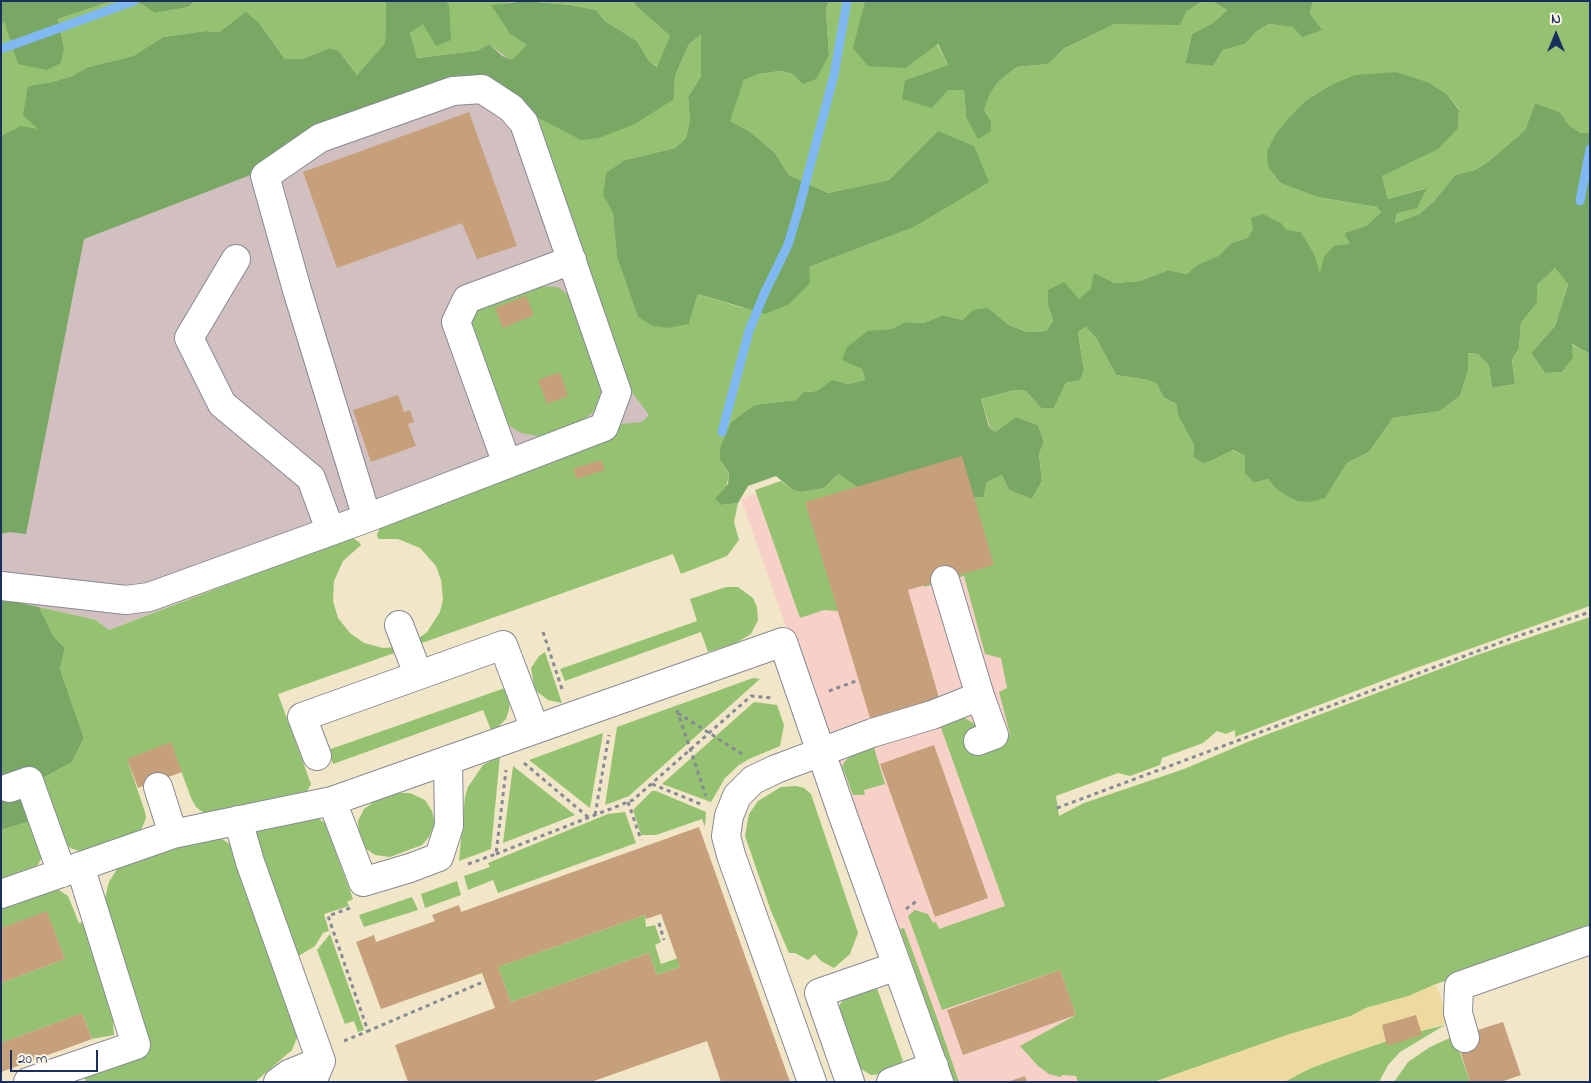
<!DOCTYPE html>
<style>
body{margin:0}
#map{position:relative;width:1591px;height:1083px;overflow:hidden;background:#f2e6c9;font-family:"Indie Flower",sans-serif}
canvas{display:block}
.frame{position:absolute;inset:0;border:2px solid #1b2f5e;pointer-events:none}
.north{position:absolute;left:1531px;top:10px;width:50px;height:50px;-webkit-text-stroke:4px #fcf5e5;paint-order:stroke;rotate:0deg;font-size:14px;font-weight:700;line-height:20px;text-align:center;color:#1b2f5e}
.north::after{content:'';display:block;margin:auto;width:18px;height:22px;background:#1b2f5e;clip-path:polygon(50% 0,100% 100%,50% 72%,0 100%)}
.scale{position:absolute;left:10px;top:1050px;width:88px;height:22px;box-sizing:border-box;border:2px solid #1b2f5e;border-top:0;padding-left:6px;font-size:15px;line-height:18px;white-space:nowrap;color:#1b2f5e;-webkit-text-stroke:4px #fcf5e5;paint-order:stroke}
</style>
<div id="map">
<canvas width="1591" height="1083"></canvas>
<div class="frame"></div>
<div class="north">N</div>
<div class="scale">20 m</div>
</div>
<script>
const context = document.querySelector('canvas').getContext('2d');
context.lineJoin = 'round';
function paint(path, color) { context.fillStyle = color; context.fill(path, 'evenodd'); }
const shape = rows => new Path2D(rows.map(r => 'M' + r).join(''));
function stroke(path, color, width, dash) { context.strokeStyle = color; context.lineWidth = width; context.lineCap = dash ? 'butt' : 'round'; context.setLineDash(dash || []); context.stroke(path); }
paint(shape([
 [1003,405,1024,442,1082,1082,946,1082,741,499]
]), '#f7d1c7');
paint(shape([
 [570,6,709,402,448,499,109,630,96,620,1,599,1,442,48,194]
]), '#d2bfc0');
paint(shape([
 [112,1,136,1,155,13,189,7,194,1,386,1,385,43,357,75,339,51,330,48,302,59,285,59,260,24,231,23,219,32,205,31,163,37,133,56,88,67,72,76,52,82,28,86,39,130,1,136,1,25,4,20,64,48,58,19],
 [446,1,517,1,492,6,510,34,527,45,512,61,489,44,477,51,416,58,410,33,449,5],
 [525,1,635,1,635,5,670,36,658,67,649,61,637,41,605,21,596,10,571,5],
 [829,1,865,1,862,19,906,68,937,44,948,65,905,80,949,89,964,90,966,117,991,121,984,110,990,94,998,82,1017,67,1048,64,1065,48,1115,24,1142,24,1186,12,1203,1,1211,1,1227,10,1213,23,1192,34,1185,62,1213,66,1223,50,1245,44,1257,31,1269,24,1321,30,1310,14,1313,1,1590,1,1590,133,1581,133,1569,125,1560,112,1535,103,1525,130,1489,161,1475,170,1455,175,1434,201,1419,214,1395,223,1397,213,1426,188,1388,199,1382,176,1458,128,1459,109,1447,94,1428,82,1397,72,1329,86,1305,101,1277,132,1268,167,1280,183,1317,197,1377,207,1381,212,1366,226,1344,233,1351,244,1320,274,1314,253,1301,232,1253,229,1247,238,1231,243,1219,257,1197,265,1187,274,1168,270,1140,281,1114,283,1091,288,1079,300,1048,305,1053,321,1046,331,1027,332,1009,325,988,308,963,320,943,315,923,323,905,322,891,329,868,332,862,369,865,380,848,384,832,381,817,391,803,392,796,400,754,405,731,422,720,460,729,475,722,505,738,503,734,522,739,540,727,556,681,574,673,554,416,645,415,641,427,632,440,612,443,599,441,580,436,566,420,548,398,539,378,539,377,535,381,525,615,435,616,428,621,424,642,422,649,415,629,388,531,114,674,99,675,76,689,44,701,35,701,76,688,97,690,119,686,138,675,148,625,160,606,173,603,195,613,213,617,257,638,317,689,324,698,294,743,308,809,267,912,228,938,131,889,180,828,193,789,175,775,153,752,133,729,121,744,80,759,74,780,71,793,74,829,55,826,9],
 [1555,268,1568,283,1555,326,1531,353,1545,373,1562,372,1573,358,1571,344,1590,354,1590,606,1416,668,1235,737,1235,730,1226,734,1217,731,1203,743,1162,758,1160,765,1130,776,1118,773,1056,796,1059,816,1084,803,1184,769,1250,741,1477,655,1590,617,1590,931,1436,984,1409,996,1366,1008,1351,1016,1287,1035,1154,1082,1078,1082,1076,1076,1063,1075,1060,1077,1049,1074,1038,1066,1020,1046,1076,1015,1060,970,942,1010,908,916,915,910,928,914,933,923,936,922,939,929,1005,906,940,725,874,748,885,784,864,790,865,795,853,795,842,766,846,760,861,748,875,742,874,737,933,719,945,719,949,722,965,718,982,729,974,732,978,741,986,747,1000,742,1010,734,999,692,1007,688,1001,658,985,654,964,576,924,587,923,581,917,578,908,584,908,590,837,611,824,610,800,618,755,490,781,481,793,490,801,492,824,488,838,474,856,486,883,493,904,490,918,476,921,481,936,488,953,486,964,498,982,497,987,482,1002,475,1009,490,1032,499,1042,481,1039,454,1044,442,1038,425,1016,417,995,432,990,427,981,399,1015,390,1026,391,1041,408,1054,408,1066,383,1080,380,1084,371,1078,332,1086,327,1096,338,1116,375,1148,380,1157,384,1163,397,1176,404,1178,416,1194,445,1193,457,1204,464,1232,450,1245,456,1245,474,1254,483,1268,479,1276,489,1292,498,1311,502,1325,497,1347,463,1369,452,1393,418,1440,411,1460,396,1468,371,1467,353,1478,354,1489,366,1492,388,1515,384,1512,360,1519,348,1521,323,1537,303,1537,285],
 [537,286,558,287,572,298,602,380,601,400,592,413,576,425,543,437,521,433,505,423,470,328,474,315,479,307],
 [351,537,359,542,361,545,343,561,334,581,333,601,338,618,350,633,364,643,383,648,398,647,400,651,278,694,311,784,307,791,204,813,196,807,191,798,171,743,127,759,145,812,146,818,140,833,83,852,70,848,58,834,41,779,72,762,84,738,60,669,65,648,54,637,39,607,96,620,109,630],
 [726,587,738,587,753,598,757,607,758,620,751,634,736,643,708,652,701,632,565,681,560,669,697,621,690,599],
 [545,652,562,703,548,700,536,691,534,686,531,668,539,656],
 [753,678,760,679,629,796,605,805,617,727],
 [505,688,510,700,509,710,506,719,498,727,491,730,483,710,333,764,328,750],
 [754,702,777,705,784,725,780,746,749,759,739,765,725,778,711,802,662,784],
 [603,733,590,808,529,760],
 [500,756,491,849,459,861,465,797,468,787,483,765],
 [513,766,575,815,503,843],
 [796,786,804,788,811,794,858,933,850,954,834,968,821,961,815,954,808,960,795,953,789,953,771,911,745,836,749,814,758,801,781,787],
 [652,791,656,791,706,812,705,827,702,819,656,835,641,835,633,810],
 [397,793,410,793,425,800,432,811,435,824,429,837,422,845,390,857,375,855,365,848,359,837,358,821,364,809,375,801],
 [625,812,636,843,498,893,493,880,468,890,464,876,490,867,488,863,608,814],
 [318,818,325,823,353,899,347,902,349,906,324,914,329,931,323,933,315,946,297,957,253,839,257,830],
 [31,821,41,843,41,859,36,868,1,881,1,830],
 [205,838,221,838,232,846,299,1033,292,1050,255,1082,86,1082,84,1076,131,1057,107,922,105,898,109,882,117,869],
 [457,881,461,895,425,908,421,894],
 [53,886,68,896,79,923,89,921,117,1016,113,1022,114,1035,92,1039,82,1013,1,1043,1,983,65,959,47,912,1,928,1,900],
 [412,897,418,910,364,927,359,915],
 [645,915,646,927,655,925,661,942,655,945,661,964,678,958,680,967,657,975,649,953,511,1002,498,967],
 [904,928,936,1015,959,1082,954,1082,900,929],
 [330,934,364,1030,358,1032,354,1021,345,1024,317,950],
 [870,987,877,988,903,1061,895,1068,882,1074,871,1075,856,1066,838,1008,844,998],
 [1445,1025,1400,1052,1388,1065,1379,1082,1284,1082,1304,1071,1340,1057,1401,1036],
 [1454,1036,1470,1082,1394,1082,1408,1062,1430,1047]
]), '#95c271');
paint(shape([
 [1,1,112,1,58,19,64,48,61,63,47,70,18,64,4,21,1,25],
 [136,1,194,1,189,7,155,13],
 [386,1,446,1,449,5,451,40,436,46,423,24,410,33,417,58,477,51,489,44,502,56,512,60,527,45,510,34,491,5,525,1,571,5,596,10,605,21,637,41,649,61,657,67,670,36,635,5,635,1,829,1,826,9,829,55,816,79,803,84,793,74,780,71,759,74,744,80,730,121,752,133,775,153,789,175,828,193,889,180,938,131,974,146,989,182,912,228,809,267,810,283,789,304,765,314,698,294,689,324,668,328,653,326,638,317,617,257,613,213,603,195,606,173,625,160,675,148,686,138,690,119,688,97,701,76,701,35,689,44,675,76,674,99,635,124,599,138,581,140,531,114,490,83,84,239,26,534,9,532,1,534,1,136,21,126,38,129,23,115,28,86,52,82,72,76,88,67,133,56,163,37,205,31,219,32,246,12,260,24,285,59,302,59,330,48,339,51,357,75,385,43],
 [865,1,1203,1,1186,12,1180,25,1115,24,1065,48,1048,64,1017,67,998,82,990,94,984,110,991,121,991,131,978,139,966,117,964,90,948,90,932,108,902,99,905,80,948,65,938,44,906,68,868,66,853,48],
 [1211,1,1313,1,1310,14,1322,30,1302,37,1293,27,1269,24,1257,31,1245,44,1223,50,1213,66,1185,63,1192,34,1213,23,1227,10],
 [1397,72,1428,82,1447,94,1459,110,1458,128,1438,149,1382,176,1388,199,1427,188,1417,208,1397,213,1395,223,1419,214,1434,201,1455,175,1475,170,1489,161,1525,130,1535,103,1560,112,1569,125,1581,133,1590,133,1590,354,1572,344,1573,358,1562,372,1545,373,1531,353,1555,326,1568,284,1555,268,1537,285,1537,303,1521,323,1519,348,1512,360,1515,384,1492,388,1489,366,1478,354,1468,353,1468,371,1460,396,1440,411,1393,418,1369,452,1347,463,1325,498,1311,502,1298,501,1289,497,1276,489,1268,479,1254,483,1245,474,1245,456,1233,450,1204,464,1193,457,1194,445,1178,416,1176,404,1163,397,1157,384,1148,380,1116,375,1096,338,1086,327,1078,332,1084,371,1080,380,1066,383,1054,408,1041,408,1026,391,1015,390,981,399,989,427,995,432,1016,417,1038,425,1044,442,1039,454,1042,481,1032,499,1009,490,1002,475,987,482,983,497,964,498,883,493,856,486,838,474,824,488,801,492,793,490,776,476,748,486,738,503,722,505,715,499,728,484,729,474,720,460,720,448,731,422,754,405,796,400,803,392,817,391,832,380,848,384,865,380,862,369,842,360,847,347,868,331,891,329,905,322,923,323,943,315,963,320,973,310,988,308,1009,325,1027,332,1046,331,1053,321,1048,305,1048,290,1064,282,1079,299,1091,288,1094,273,1114,283,1140,281,1168,270,1187,274,1197,265,1219,256,1231,243,1247,238,1253,229,1251,218,1263,214,1281,223,1286,230,1301,232,1314,253,1320,273,1324,257,1334,246,1350,244,1344,233,1366,226,1381,212,1377,207,1317,197,1280,183,1268,167,1267,151,1277,132,1289,118,1305,101,1329,86,1355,75],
 [1,599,39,607,54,637,65,648,60,669,84,738,72,762,41,779,31,821,1,830]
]), '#78a863');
paint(shape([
 [1436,984,1449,1023,1401,1036,1315,1066,1284,1082,1154,1082,1287,1035,1351,1016,1366,1008,1409,996]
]), '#eeda9e');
stroke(shape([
 [1,49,134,1],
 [1580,201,1590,149],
 [722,432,749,331,764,294,788,245,799,208,834,75,847,1]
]), '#80b9f1', 9);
paint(shape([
 [469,112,517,246,477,259,462,223,337,268,303,172],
 [526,296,534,315,503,328,495,308],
 [560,372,568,396,547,404,538,380],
 [398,395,404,412,410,410,414,422,408,424,416,446,371,462,353,410],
 [962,456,994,565,908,590,939,698,870,718,805,502],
 [601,460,605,470,577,479,573,469],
 [171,742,182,772,138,788,127,759],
 [934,745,988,898,935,917,880,764],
 [699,827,790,1082,721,1082,707,1041,591,1082,408,1082,395,1045,495,1008,482,973,381,1009,356,942,374,935,376,942,435,921,432,915,459,905,461,912],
 [661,914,680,967,657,975,649,953,511,1002,498,967,645,915,646,919],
 [47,911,65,959,1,983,1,928],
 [1060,970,1076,1015,963,1055,947,1010],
 [82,1013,92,1039,1,1072,1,1043],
 [1416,1015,1422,1035,1387,1046,1382,1025],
 [1503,1022,1521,1075,1501,1082,1470,1082,1457,1041,1465,1034],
 [1025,1076,1027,1082,1010,1082,1010,1081]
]), '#c6a07b');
const minor = shape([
 [236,259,189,338,222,404,311,478,330,530],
 [507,464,456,322,467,299,572,260],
 [945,580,980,696],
 [1,586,126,600,149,597,367,518,604,427,617,392,524,123,511,108,482,89,453,91,320,138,265,176,297,290,367,518],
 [399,625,418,674],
 [317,756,302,717,503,645,535,729],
 [158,787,173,834],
 [9,788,29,781,62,873],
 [332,801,363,882,410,868,439,857,449,826,448,760],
 [238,820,250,862,321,1061,312,1082],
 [1,894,173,834,332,801,783,642,842,813,939,1082],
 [1465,1038,1458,1013,1459,986,1590,940],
 [28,1082,136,1045,80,866],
 [278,1082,289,1074,321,1061],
 [812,1082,731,855,726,836,729,816,737,796,753,780,776,769,872,733,932,715,980,696,994,735,978,741],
 [850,1082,819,993,897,966],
 [891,1082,934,1066]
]);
stroke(minor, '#868a94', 30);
stroke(shape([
 [543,632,562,689],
 [829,691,856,681],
 [677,710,706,796],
 [678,713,742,754],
 [524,763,588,817],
 [652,784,703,805],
 [628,802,641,840],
 [1057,808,1518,636,1590,612],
 [595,815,609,735],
 [496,854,633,800,751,696,773,698],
 [468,864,496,854,506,770],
 [350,908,328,916,368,1031,483,982],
 [906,909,918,900],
 [659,923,664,940],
 [344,1041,368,1031]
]), '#868a94', 3, [4, 4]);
stroke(minor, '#fff', 28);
</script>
